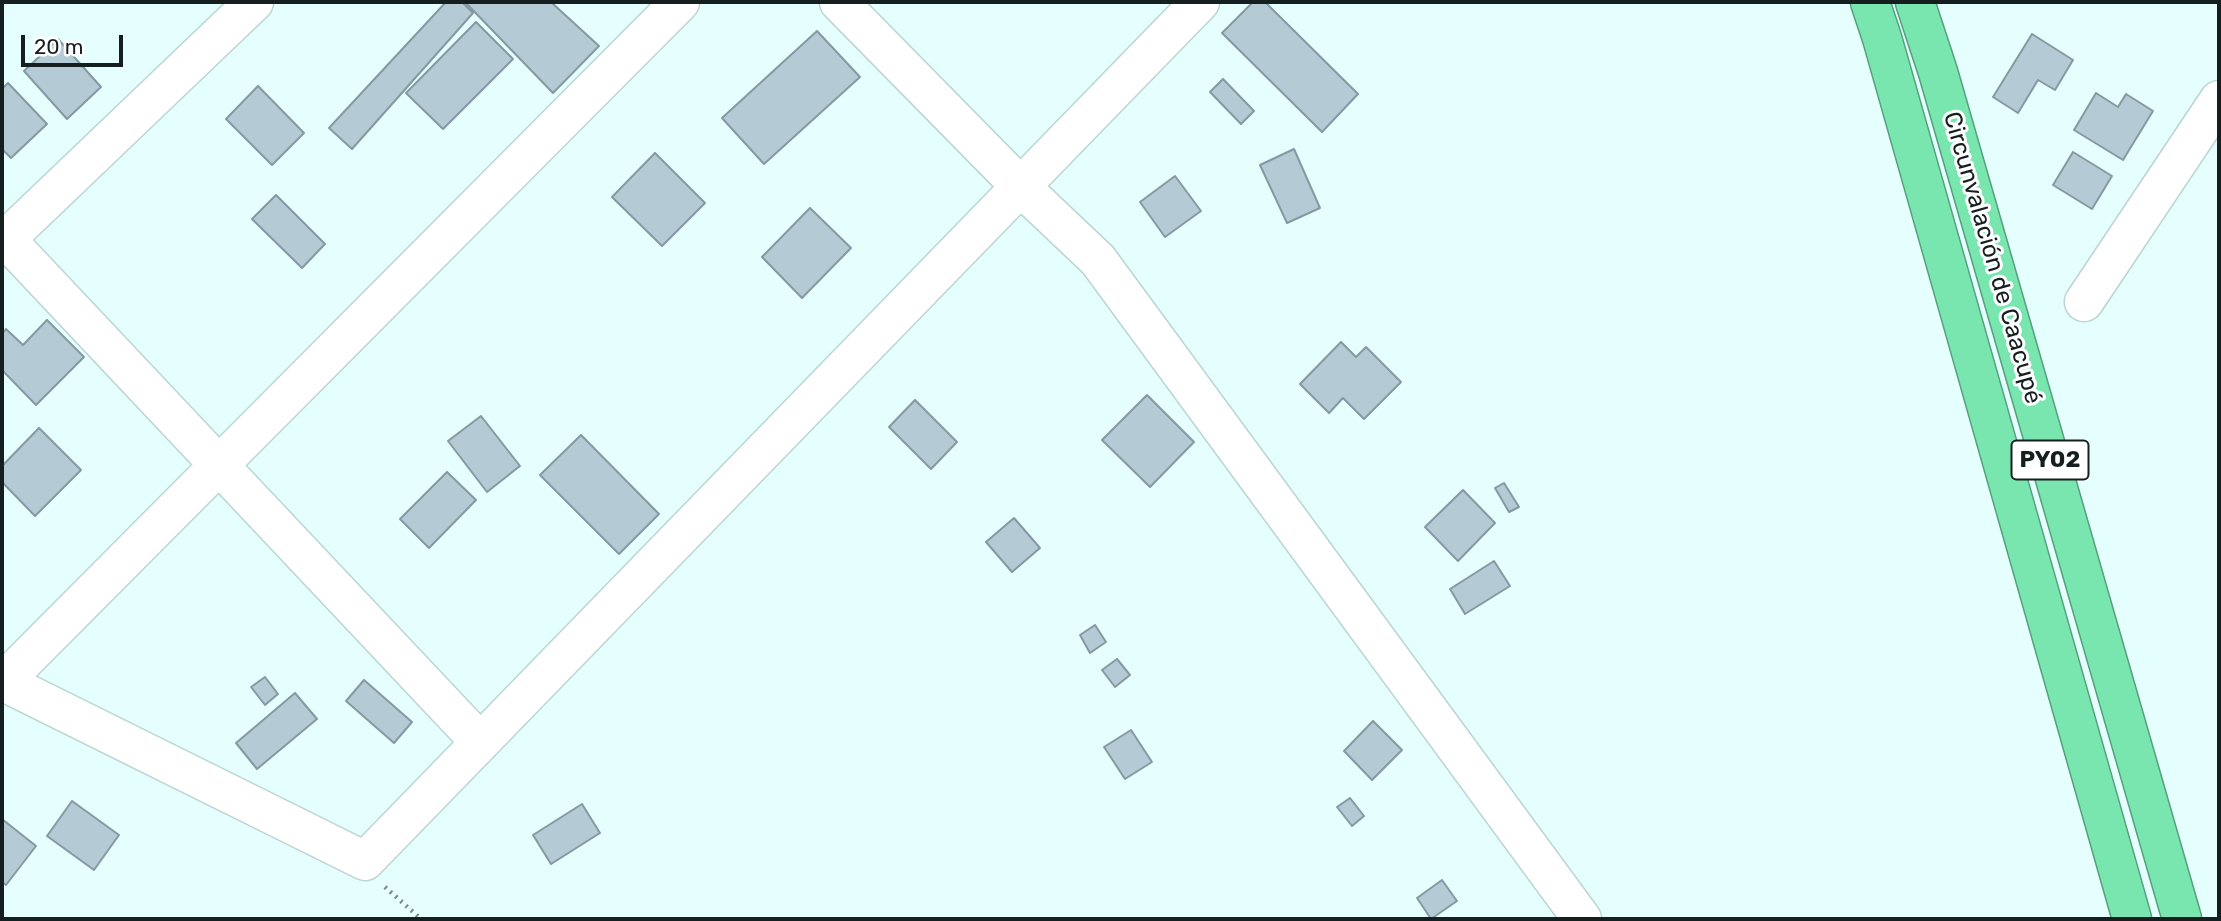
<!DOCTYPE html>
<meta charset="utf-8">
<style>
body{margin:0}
#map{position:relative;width:2221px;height:921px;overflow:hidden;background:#e5fffe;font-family:Rubik,sans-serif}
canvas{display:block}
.frame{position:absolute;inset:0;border:4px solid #161f1f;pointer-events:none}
.scale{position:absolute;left:21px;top:35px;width:102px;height:32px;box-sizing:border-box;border:4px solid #161f1f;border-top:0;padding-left:9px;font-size:21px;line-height:24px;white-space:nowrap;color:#161f1f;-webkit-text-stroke:5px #fff;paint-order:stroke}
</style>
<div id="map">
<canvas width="2221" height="921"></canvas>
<div class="frame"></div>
<div class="scale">20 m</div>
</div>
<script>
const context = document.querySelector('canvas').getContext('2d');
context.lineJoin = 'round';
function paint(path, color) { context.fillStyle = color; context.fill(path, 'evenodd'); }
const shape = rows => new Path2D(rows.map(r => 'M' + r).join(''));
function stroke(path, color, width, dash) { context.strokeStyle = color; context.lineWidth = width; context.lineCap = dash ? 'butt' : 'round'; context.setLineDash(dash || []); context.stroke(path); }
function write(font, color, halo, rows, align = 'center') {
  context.font = font + ' Rubik,sans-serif'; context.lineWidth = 6; context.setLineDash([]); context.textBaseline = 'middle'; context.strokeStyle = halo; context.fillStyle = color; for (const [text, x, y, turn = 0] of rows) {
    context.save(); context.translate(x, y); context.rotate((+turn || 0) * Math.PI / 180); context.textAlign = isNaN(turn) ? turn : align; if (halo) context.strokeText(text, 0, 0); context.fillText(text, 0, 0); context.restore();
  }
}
const building = shape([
 [446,2,462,2,473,13,352,149,329,128,446,2],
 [465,2,551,2,599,46,553,93,465,2],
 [1253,2,1265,2,1358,94,1322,132,1222,33,1253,2],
 [476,22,513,59,443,129,406,93,476,22],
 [817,31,860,77,764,164,722,118,817,31],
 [2032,34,2073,60,2055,90,2038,80,2018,113,1993,97,2032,34],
 [58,39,101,87,67,119,24,71,58,39],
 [1223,79,1254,111,1241,124,1210,92,1223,79],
 [8,83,47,124,11,158,2,149,2,89,8,83],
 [258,86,304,133,272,165,226,119,258,86],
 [2096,93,2118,107,2126,94,2153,111,2123,160,2074,130,2096,93],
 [1294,149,1320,208,1287,223,1260,165,1294,149],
 [2073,152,2112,176,2092,209,2053,185,2073,152],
 [655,153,705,203,662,246,612,197,655,153],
 [1175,176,1201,211,1165,237,1140,202,1175,176],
 [276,195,325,244,302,268,252,219,276,195],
 [810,208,851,248,802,298,762,257,810,208],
 [47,320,84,357,36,405,2,370,2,334,6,329,23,345,47,320],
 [1341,342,1356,357,1366,347,1401,382,1364,419,1343,398,1329,413,1300,384,1341,342],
 [1147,395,1194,442,1150,487,1102,440,1147,395],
 [915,400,957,442,931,469,889,427,915,400],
 [481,416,520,466,487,492,448,441,481,416],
 [39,428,81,470,35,516,2,482,2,466,39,428],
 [581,435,659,514,619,554,540,475,581,435],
 [447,472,476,500,429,548,400,519,447,472],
 [1504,483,1519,507,1509,512,1495,488,1504,483],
 [1463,490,1495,523,1458,561,1425,527,1463,490],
 [1014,518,1040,548,1012,572,986,542,1014,518],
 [1494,561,1510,586,1465,614,1450,589,1494,561],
 [1095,625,1106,642,1090,653,1080,635,1095,625],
 [1117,659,1130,675,1115,687,1102,670,1117,659],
 [265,677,278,694,265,705,251,687,265,677],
 [364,680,412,722,394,743,346,701,364,680],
 [295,693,317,719,257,769,236,743,295,693],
 [1373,721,1402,750,1372,780,1344,751,1373,721],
 [1131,730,1152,762,1125,779,1104,747,1131,730],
 [1350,798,1364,816,1352,826,1337,807,1350,798],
 [72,801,119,835,94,870,47,836,72,801],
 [582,804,600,833,551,864,533,835,582,804],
 [2,819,36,846,6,885,2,882,2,819],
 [1442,880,1457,901,1431,919,1417,898,1442,880]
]);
paint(building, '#b4cad4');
stroke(building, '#8499a2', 2);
const minor = shape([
 [839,2,1021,187,1098,260,1582,919],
 [2,235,480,742],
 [2,243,254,2],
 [2084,302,2219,100],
 [2,681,365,861,1200,2],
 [3,682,680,2]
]);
const highway = shape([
 [1870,2,1882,38,2132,919],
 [1915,2,1938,72,2182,919]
]);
stroke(minor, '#bbd5d3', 41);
stroke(highway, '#57a07d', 41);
stroke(shape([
 [385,887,421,919]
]), '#778887', 4.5, [2, 5]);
stroke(minor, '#fff', 38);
stroke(highway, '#7ae6af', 38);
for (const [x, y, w] of [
 [2050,460,77]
]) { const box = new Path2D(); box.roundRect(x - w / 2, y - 19.5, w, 39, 5); context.fillStyle = '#fff'; context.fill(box); stroke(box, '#161f1f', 2); }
write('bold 23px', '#161f1f', null, [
 ["PY02",2050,460]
]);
write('24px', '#161f1f', '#fff', [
 ["Circunvalación de Caacupé",1992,258,74]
]);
</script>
